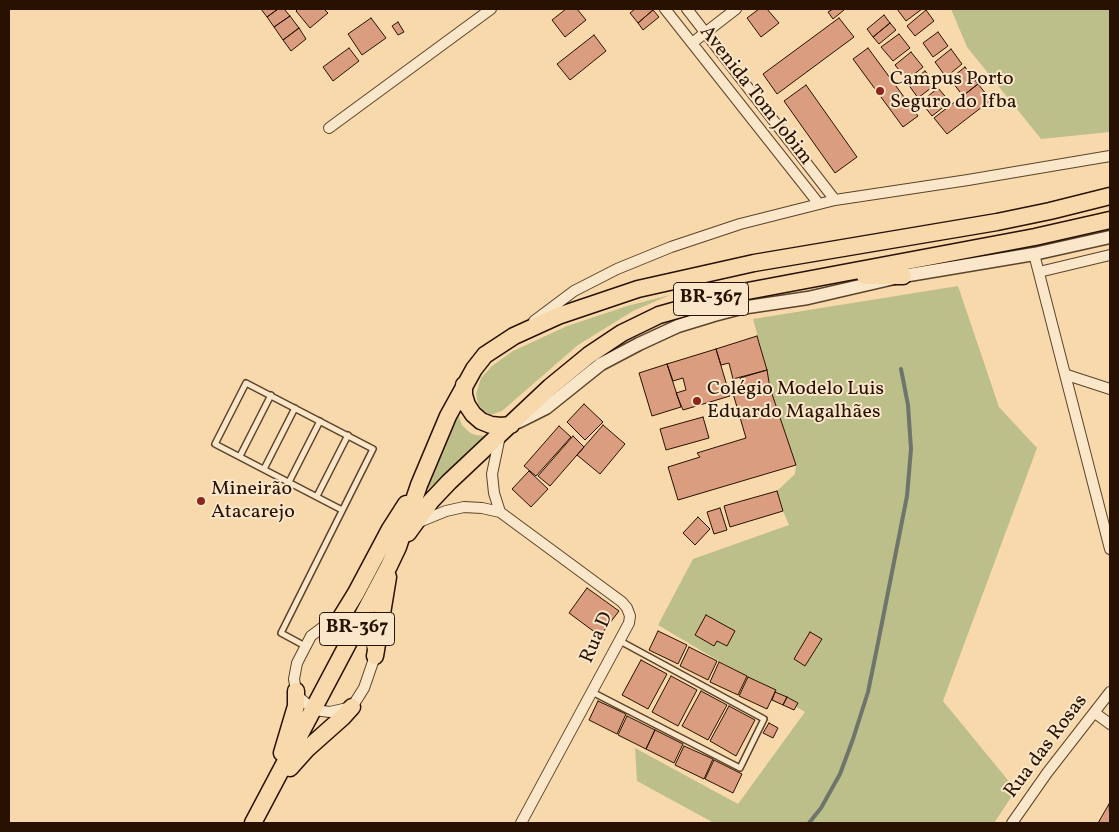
<!DOCTYPE html>
<meta charset="utf-8">
<style>
body{margin:0}
#map{position:relative;width:1119px;height:832px;overflow:hidden;background:#f8d9ac;font-family:Vollkorn,serif}
canvas{display:block}
.frame{position:absolute;inset:0;border:10px solid #281100;pointer-events:none}
</style>
<div id="map">
<canvas width="1119" height="832"></canvas>
<div class="frame"></div>
</div>
<script>
const context = document.querySelector('canvas').getContext('2d');
context.lineJoin = 'round';
function paint(path, color) { context.fillStyle = color; context.fill(path, 'evenodd'); }
const shape = rows => new Path2D(rows.map(r => 'M' + r).join(''));
function stroke(path, color, width, dash) { context.strokeStyle = color; context.lineWidth = width; context.lineCap = dash ? 'butt' : 'round'; context.setLineDash(dash || []); context.stroke(path); }
function write(font, color, halo, rows, align = 'center') {
  context.font = font + ' Vollkorn,serif'; context.lineWidth = 4; context.setLineDash([]); context.textBaseline = 'middle'; context.strokeStyle = halo; context.fillStyle = color; for (const [text, x, y, turn = 0] of rows) {
    context.save(); context.translate(x, y); context.rotate((+turn || 0) * Math.PI / 180); context.textAlign = isNaN(turn) ? turn : align; if (halo) context.strokeText(text, 0, 0); context.fillText(text, 0, 0); context.restore();
  }
}
paint(shape([
 [951,9,1110,9,1110,132,1041,139,967,47],
 [958,286,999,407,1037,448,943,701,1016,790,994,823,714,823,637,781,635,748,738,804,805,712,658,625,693,559,789,525,783,511,777,491,795,474,796,465,770,388,767,370,753,319],
 [670,295,633,311,578,345,502,411,491,415,483,410,478,404,476,394,481,378,492,366,513,351,567,326,627,306],
 [458,415,462,425,469,432,475,435,487,436,427,490]
]), '#bcbf8a');
stroke(shape([
 [809,823,821,808,840,774,853,739,868,692,878,643,907,496,911,449,908,405,901,369]
]), '#70756b', 4);
const building = shape([
 [261,9,278,9,267,17,261,9],
 [278,9,284,9,290,16,274,27,267,17,278,9],
 [298,9,324,9,328,13,310,28,296,11,298,9],
 [566,9,577,9,586,20,565,37,552,20,566,9],
 [635,9,652,9,653,10,638,23,630,13,635,9],
 [759,9,767,9,779,23,761,37,747,18,759,9],
 [833,9,843,9,844,10,833,19,828,12,833,9],
 [897,9,922,9,906,21,897,9],
 [653,10,659,17,643,30,638,23,653,10],
 [926,10,934,21,915,36,907,26,926,10],
 [884,15,890,23,873,37,867,29,884,15],
 [290,16,299,28,283,40,274,27,290,16],
 [371,18,386,38,362,55,348,34,371,18],
 [839,18,854,37,777,94,763,74,839,18],
 [398,22,404,32,398,35,392,26,398,22],
 [890,23,896,30,879,44,873,37,890,23],
 [299,28,306,39,291,51,283,40,299,28],
 [938,32,948,46,933,57,923,43,938,32],
 [899,34,910,48,893,61,881,47,899,34],
 [594,35,606,51,570,80,557,64,594,35],
 [349,48,359,61,333,81,323,67,349,48],
 [868,48,918,116,903,127,853,59,868,48],
 [951,49,962,64,946,77,935,62,951,49],
 [911,52,923,67,907,80,895,65,911,52],
 [965,67,978,84,963,96,950,79,965,67],
 [925,71,936,84,918,98,908,84,925,71],
 [978,84,991,100,947,134,934,118,978,84],
 [806,85,857,157,835,173,784,101,806,85],
 [938,88,950,102,932,116,921,102,938,88],
 [757,336,767,370,733,379,729,363,721,365,716,349,757,336],
 [716,349,730,396,683,410,676,393,686,390,683,378,673,381,667,364,716,349],
 [667,364,681,407,652,416,639,373,667,364],
 [767,370,770,388,796,465,678,500,668,467,700,457,697,453,746,438,732,390,743,387,740,378,767,370],
 [584,404,603,422,585,440,567,422,584,404],
 [703,417,709,438,666,450,660,429,703,417],
 [603,425,625,444,600,474,577,455,603,425],
 [559,426,571,437,536,476,524,466,559,426],
 [573,436,584,447,550,486,538,476,573,436],
 [529,471,548,489,531,507,512,489,529,471],
 [777,491,783,511,730,527,724,506,777,491],
 [720,508,727,530,714,534,707,512,720,508],
 [698,517,710,529,695,545,683,533,698,517],
 [587,588,619,611,600,636,569,613,587,588],
 [706,615,735,631,727,646,717,641,714,646,695,635,706,615],
 [658,631,687,645,678,664,649,650,658,631],
 [810,632,822,639,805,666,794,659,810,632],
 [689,647,717,661,708,680,680,666,689,647],
 [641,660,667,674,648,709,622,695,641,660],
 [719,662,747,676,738,695,710,682,719,662],
 [671,676,697,690,678,726,652,712,671,676],
 [748,677,776,690,767,709,739,696,748,677],
 [701,691,727,705,708,740,682,726,701,691],
 [775,692,787,697,783,705,772,700,775,692],
 [787,697,798,703,794,710,783,705,787,697],
 [598,701,626,714,617,734,589,720,598,701],
 [729,706,755,720,736,756,710,741,729,706],
 [627,716,655,730,646,749,618,735,627,716],
 [769,723,778,728,773,738,763,733,769,723],
 [655,730,683,744,674,763,646,749,655,730],
 [684,746,713,759,704,779,675,765,684,746],
 [714,760,742,774,733,793,705,779,714,760],
 [1109,804,1110,823,1098,823,1109,804]
]);
paint(building, '#db9d7f');
stroke(building, '#281100', 1);
const service = shape([
 [240,456,271,395],
 [264,469,295,408],
 [289,482,320,421],
 [317,496,348,435],
 [305,646,281,633,373,449,246,383,215,444,342,510],
 [592,692,740,768,764,719,620,641]
]);
const minor = shape([
 [665,9,819,204],
 [687,9,835,200],
 [692,43,736,9],
 [329,128,491,9],
 [1034,254,1110,549],
 [1039,272,1110,255],
 [534,321,574,291,617,269,671,247,740,224,835,200,968,180,1110,156],
 [1067,375,1110,389],
 [500,512,494,493,492,474,500,436],
 [419,522,446,511,464,507,482,508,500,512,622,602,627,608,630,616,629,623,521,823],
 [340,619,351,619,366,629,370,638,375,656,364,688,352,707,330,712,314,710,300,698,296,691,294,679,297,663,311,636,327,624,340,619],
 [1095,713,1110,724],
 [1012,823,1047,773,1110,692]
]);
const tertiary = shape([
 [518,422,546,408,601,364,639,344,678,326,714,315,741,308,808,298,903,276,1034,254,1110,237]
]);
const primary = shape([
 [865,276,903,276],
 [464,385,464,395,467,405,473,414,481,421,491,425,501,426,511,425],
 [408,533,431,501,449,482,550,387,589,355,622,333,659,315,737,293,1035,237,1110,220],
 [340,619,356,593,390,529,406,504],
 [375,656,388,577],
 [282,753,296,706,296,691],
 [290,768,307,749,343,717,352,707],
 [253,823,389,566,398,547,419,485,448,416,474,369,485,355,514,336,558,316,638,289,754,263,997,222,1050,211,1110,196]
]);
stroke(service, '#5c432b', 8);
stroke(minor, '#5c432b', 12);
stroke(tertiary, '#5c432b', 15);
stroke(primary, '#281100', 19);
stroke(service, '#fae6c9', 5);
stroke(minor, '#fae6c9', 10);
stroke(tertiary, '#fae6c9', 12);
stroke(primary, '#f8d9ac', 16);
for (const [x, y, r, color] of [
 [880,91,5,"#8f2418"],
 [697,401,5,"#8f2418"],
 [201,501,5,"#8f2418"]
]) { const dot = new Path2D(); dot.arc(x, y, r, 0, 2 * Math.PI); context.fillStyle = color; context.fill(dot); stroke(dot, '#fae6c9', 2); }
for (const [x, y, w] of [
 [711,299,75],
 [357,629,75]
]) { const box = new Path2D(); box.roundRect(x - w / 2, y - 16.5, w, 33, 4); context.fillStyle = '#fae6c9'; context.fill(box); stroke(box, '#281100', 1); }
write('bold 19px', '#281100', null, [
 ["BR-367",711,299],
 ["BR-367",357,629]
]);
write('20px', '#281100', '#fae6c9', [
 ["Campus Porto",890,80],
 ["Seguro do Ifba",890,103],
 ["Colégio Modelo Luis",707,390],
 ["Eduardo Magalhães",707,413],
 ["Mineirão",211,490],
 ["Atacarejo",211,513]
], 'left');
write('20px', '#281100', '#fae6c9', [
 ["Avenida Tom Jobim",755,96,52],
 ["Rua D",598,638,-66],
 ["Rua das Rosas",1047,747,-53]
]);
</script>
